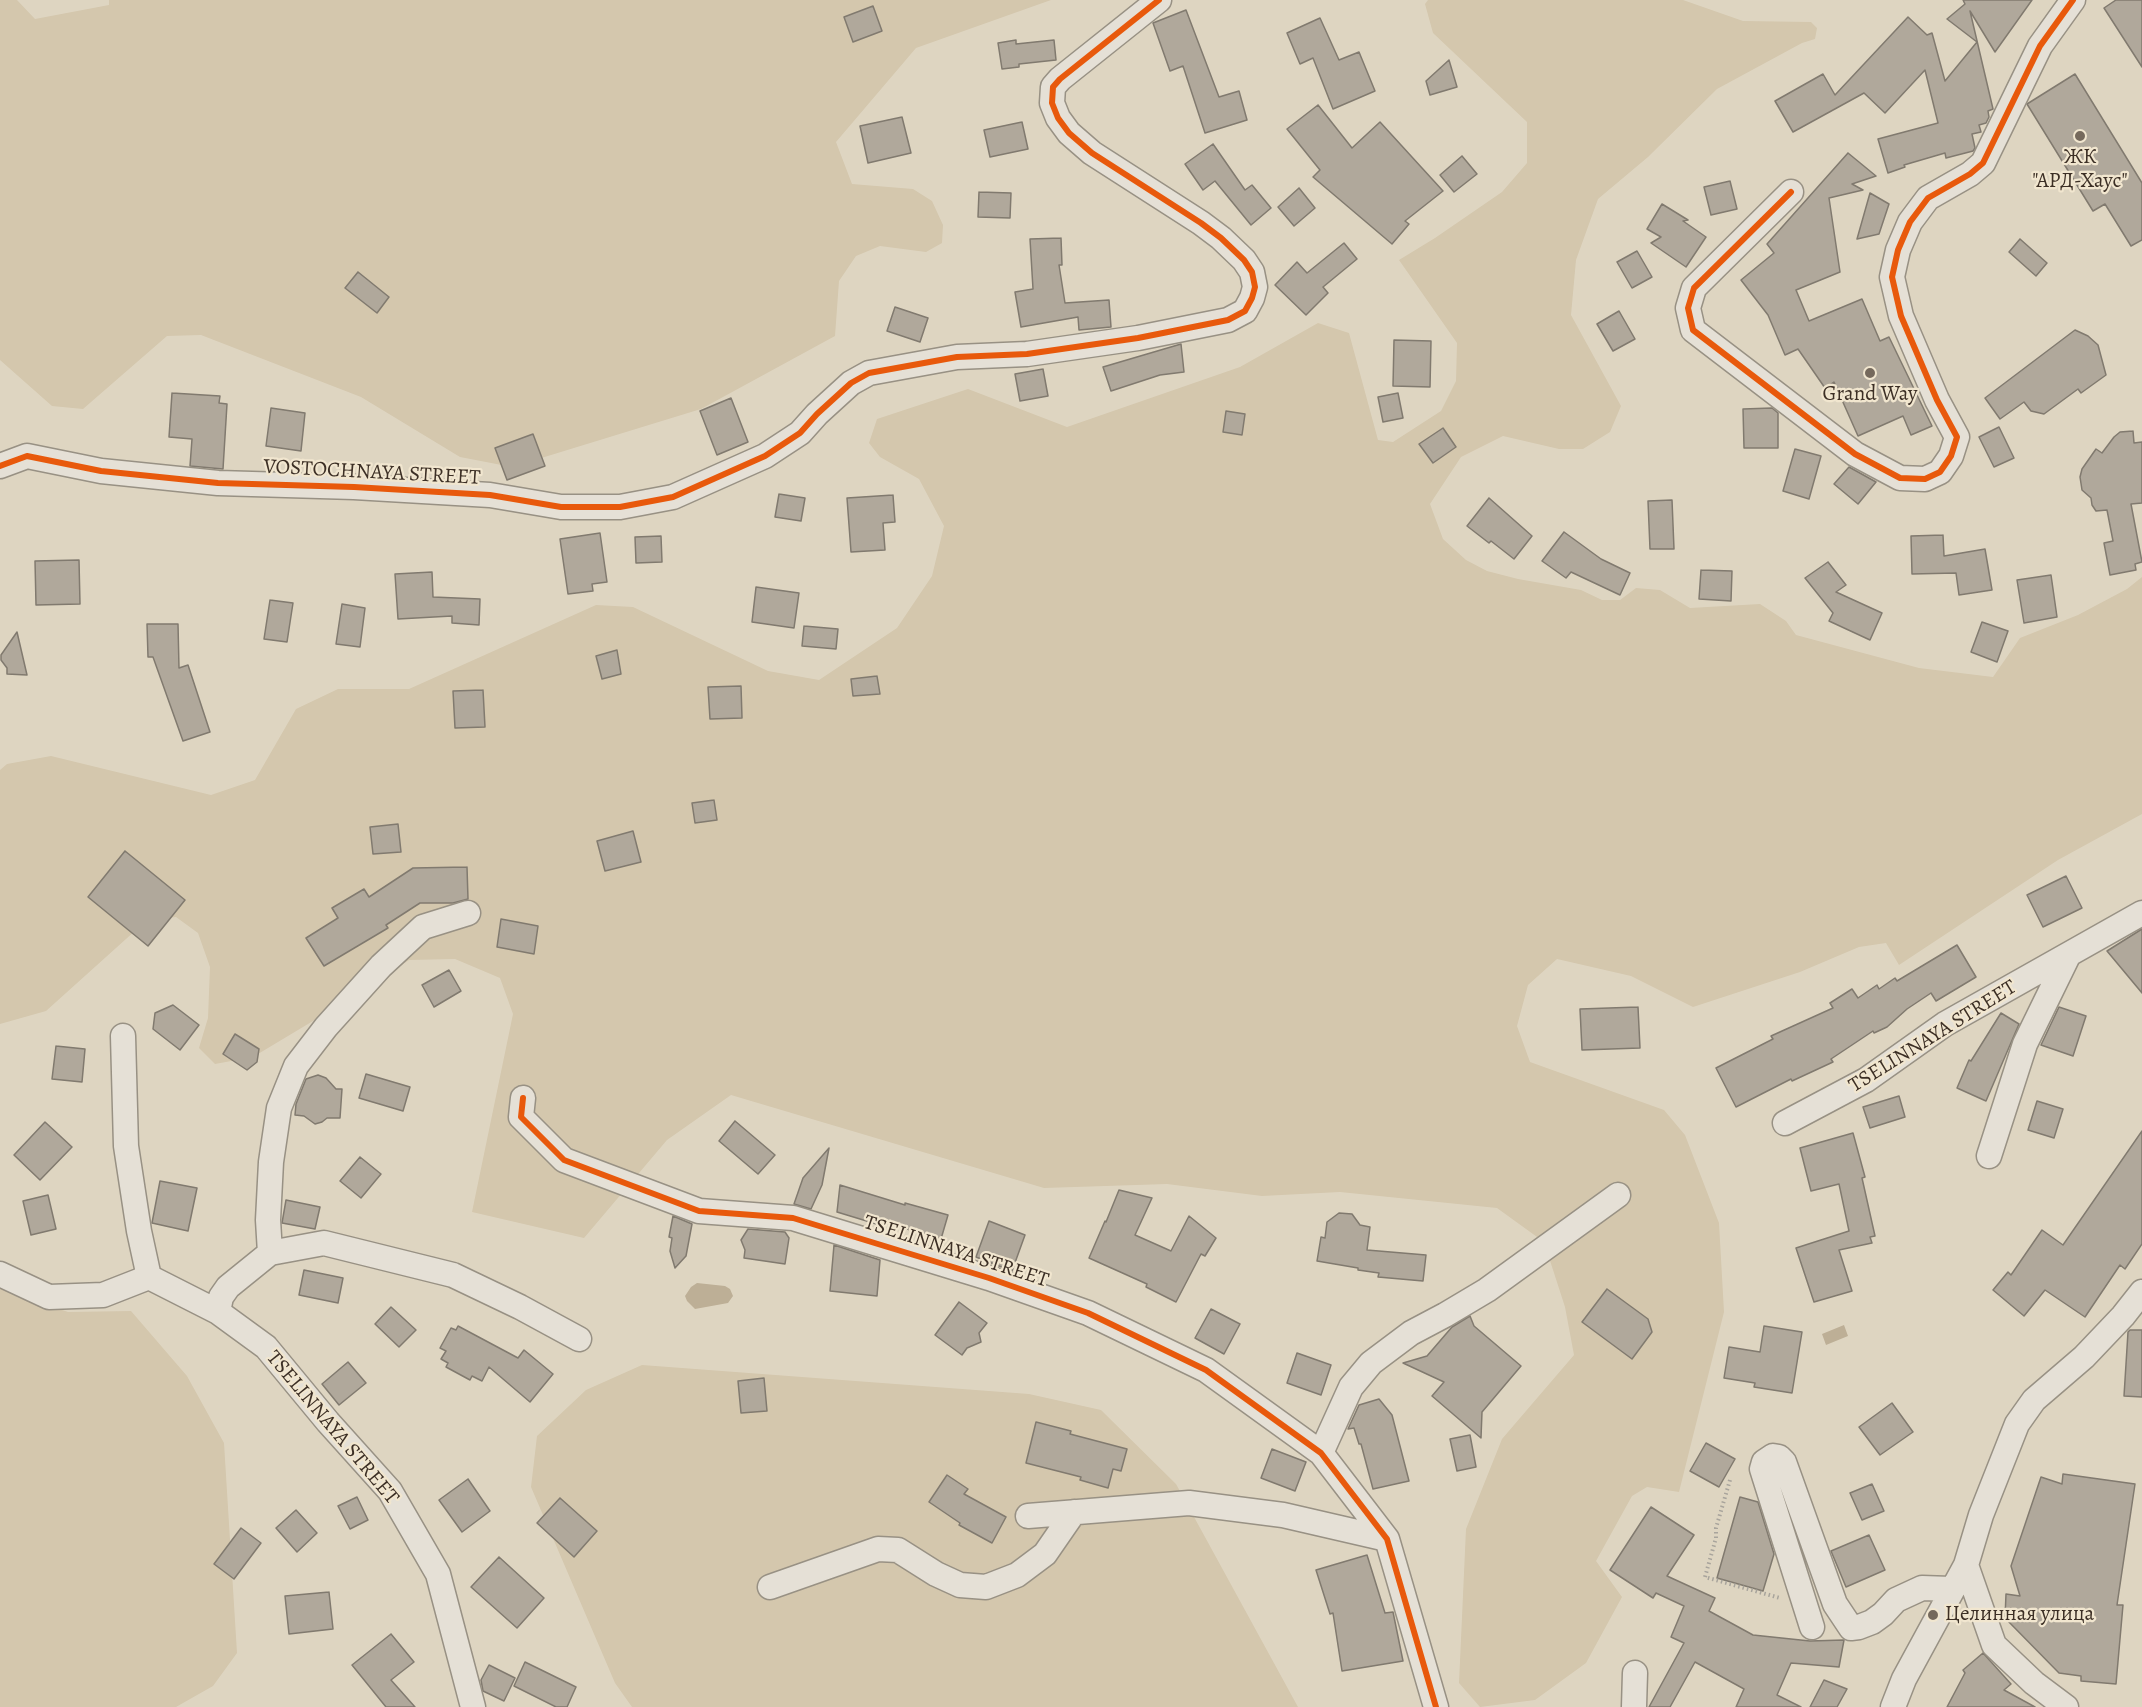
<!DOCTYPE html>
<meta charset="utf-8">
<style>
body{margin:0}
canvas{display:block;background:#ded5c1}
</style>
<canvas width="2142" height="1707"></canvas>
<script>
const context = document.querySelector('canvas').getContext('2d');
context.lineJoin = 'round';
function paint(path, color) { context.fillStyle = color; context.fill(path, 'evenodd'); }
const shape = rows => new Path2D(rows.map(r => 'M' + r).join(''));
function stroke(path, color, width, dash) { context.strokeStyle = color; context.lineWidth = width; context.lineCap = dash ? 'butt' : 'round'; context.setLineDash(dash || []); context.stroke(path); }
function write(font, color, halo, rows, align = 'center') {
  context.font = font + ' Alegreya,serif'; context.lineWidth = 4.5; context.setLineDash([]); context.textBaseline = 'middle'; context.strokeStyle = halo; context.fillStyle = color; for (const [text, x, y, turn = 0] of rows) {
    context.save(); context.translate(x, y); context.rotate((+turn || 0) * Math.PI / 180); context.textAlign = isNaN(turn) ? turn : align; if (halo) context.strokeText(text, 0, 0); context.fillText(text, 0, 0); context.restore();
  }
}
paint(shape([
 [0,0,17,0,35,19,109,5,109,0,1051,0,916,48,836,142,852,184,913,189,932,201,943,225,942,243,926,252,880,246,856,256,839,281,835,336,701,409,512,467,460,457,361,397,201,335,167,336,83,409,52,406,0,360],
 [1428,0,1683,0,1743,21,1811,22,1817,28,1815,39,1802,43,1717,89,1648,157,1598,199,1576,260,1571,315,1621,406,1610,432,1583,449,1559,449,1503,436,1461,457,1430,504,1443,539,1466,560,1487,571,1518,579,1581,590,1602,600,1620,600,1636,588,1660,590,1690,608,1760,604,1786,621,1796,635,1919,668,1993,677,2020,638,2078,615,2127,589,2142,577,2142,814,2058,860,1899,965,1886,943,1859,947,1800,972,1693,1007,1631,976,1557,959,1528,985,1517,1026,1530,1062,1664,1110,1685,1135,1719,1223,1724,1312,1679,1492,1647,1487,1632,1496,1596,1561,1622,1597,1586,1663,1535,1700,1480,1707,1459,1683,1466,1529,1502,1439,1574,1355,1565,1307,1544,1242,1497,1208,1340,1192,1262,1196,1167,1184,1044,1188,731,1095,667,1140,584,1238,472,1212,513,1014,500,978,455,959,409,960,368,988,253,1057,215,1064,199,1048,208,1018,210,967,198,933,176,917,146,921,46,1011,0,1024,0,770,7,764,51,756,211,795,255,780,296,709,338,689,409,689,596,605,633,607,768,671,819,680,897,628,932,576,944,526,919,479,880,457,869,443,877,419,968,389,1067,427,1240,367,1318,323,1349,333,1378,440,1393,442,1441,411,1456,381,1457,343,1399,260,1435,238,1502,192,1527,163,1527,122,1433,33,1425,4],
 [0,1288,68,1312,131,1311,187,1376,224,1443,237,1653,213,1686,176,1707,0,1707],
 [642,1365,1029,1394,1101,1410,1176,1484,1298,1707,632,1707,615,1683,531,1487,537,1436,586,1390]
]), '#d4c7ad');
paint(shape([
 [697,1283,725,1286,730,1289,733,1296,728,1303,695,1309,687,1301,685,1296,691,1287],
 [1844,1325,1848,1336,1826,1345,1822,1334]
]), '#bdaf96');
const building = shape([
 [1963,0,2032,0,1995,52,1970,11,1993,109,1988,111,1989,117,1986,123,1979,125,1981,132,1972,134,1975,148,1973,151,1946,158,1945,153,1904,165,1905,167,1888,173,1878,139,1938,123,1925,70,1885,113,1864,93,1793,132,1775,101,1823,74,1835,95,1908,17,1927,35,1932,33,1945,81,1977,42,1947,19,1965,4,1963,0],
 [2116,0,2142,0,2142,67,2104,8,2116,0],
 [873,6,882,31,853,42,844,17,873,6],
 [1186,10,1219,97,1239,91,1247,120,1205,133,1183,66,1170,71,1153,23,1186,10],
 [1320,18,1339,60,1359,52,1375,91,1333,109,1313,58,1300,64,1287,33,1320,18],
 [1016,40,1016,44,1054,40,1056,60,1019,64,1019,67,1002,69,998,43,1016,40],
 [1449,60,1457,87,1430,95,1426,81,1449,60],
 [2075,74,2142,183,2142,240,2131,246,2105,204,2093,211,2027,104,2075,74],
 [1318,105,1352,148,1380,122,1443,191,1405,221,1409,224,1392,244,1313,177,1320,170,1287,129,1318,105],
 [902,117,911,153,868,163,860,126,902,117],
 [1022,122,1028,149,990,157,984,130,1022,122],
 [1213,144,1245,190,1252,185,1271,208,1251,225,1215,181,1203,190,1185,164,1213,144],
 [1848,153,1876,176,1852,184,1863,190,1829,198,1840,272,1796,290,1809,321,1862,299,1880,341,1889,337,1932,426,1911,435,1903,416,1858,436,1834,382,1825,388,1798,349,1785,355,1768,315,1741,280,1774,253,1767,244,1848,153],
 [1462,156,1477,174,1454,192,1440,175,1462,156],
 [1730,181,1737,209,1711,215,1704,187,1730,181],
 [1299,188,1315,208,1294,226,1278,207,1299,188],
 [979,192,1011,193,1010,218,978,217,979,192],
 [1870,193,1889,204,1879,234,1857,239,1870,193],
 [1662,204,1688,220,1683,221,1706,237,1686,267,1651,243,1661,237,1647,229,1662,204],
 [1061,238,1062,265,1059,265,1065,303,1109,300,1111,327,1079,330,1078,317,1021,327,1015,292,1033,289,1030,239,1061,238],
 [2020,239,2047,263,2036,276,2009,252,2020,239],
 [1344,243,1357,259,1323,287,1328,293,1306,315,1275,285,1297,262,1307,273,1344,243],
 [1637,251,1652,277,1632,288,1617,262,1637,251],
 [358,272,389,297,377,313,345,288,358,272],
 [895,307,928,318,920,342,887,331,895,307],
 [1619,311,1635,339,1613,351,1597,324,1619,311],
 [2075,330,2088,336,2098,345,2106,375,2081,393,2078,389,2044,414,2031,411,2024,402,2000,419,1985,398,2075,330],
 [1394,340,1431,341,1430,387,1393,386,1394,340],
 [1181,344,1184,372,1160,375,1111,391,1103,367,1181,344],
 [1043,369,1048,396,1020,401,1015,374,1043,369],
 [172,393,220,396,219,403,227,404,223,469,190,466,192,439,169,437,172,393],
 [1398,393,1403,418,1383,422,1378,397,1398,393],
 [731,398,748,442,717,455,700,411,731,398],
 [271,408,305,413,301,451,266,446,271,408],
 [1772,408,1778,413,1778,448,1744,448,1743,409,1772,408],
 [1226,411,1245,414,1242,435,1223,432,1226,411],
 [1999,427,2014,458,1994,467,1979,437,1999,427],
 [1443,428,1456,447,1433,463,1419,444,1443,428],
 [2133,431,2134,443,2142,442,2142,503,2131,504,2142,562,2135,564,2136,570,2110,575,2104,543,2113,541,2107,510,2096,511,2092,505,2091,498,2082,490,2080,477,2082,469,2096,449,2102,453,2114,437,2120,432,2133,431],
 [533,434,545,466,507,480,495,448,533,434],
 [1795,449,1821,456,1809,499,1783,491,1795,449],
 [1849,467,1876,482,1858,504,1834,484,1849,467],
 [779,494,805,498,801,521,775,517,779,494],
 [893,495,895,522,883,523,885,550,851,552,847,498,893,495],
 [1489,498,1532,536,1514,559,1491,541,1489,543,1467,526,1489,498],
 [1672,500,1674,549,1650,549,1648,501,1672,500],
 [1564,532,1601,559,1630,573,1620,595,1571,572,1566,578,1542,561,1564,532],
 [600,533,607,582,592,584,593,591,568,594,560,539,600,533],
 [1943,535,1944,556,1985,549,1992,590,1959,595,1956,573,1912,574,1911,536,1943,535],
 [661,536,662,562,636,563,635,537,661,536],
 [79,560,80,604,36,605,35,561,79,560],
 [1828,562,1846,585,1836,592,1882,613,1870,640,1829,621,1833,613,1805,578,1828,562],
 [1701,570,1732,571,1731,601,1699,599,1701,570],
 [432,572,433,597,480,599,479,625,452,623,452,616,398,619,395,574,432,572],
 [2051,575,2057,617,2024,623,2017,580,2051,575],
 [756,587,799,593,794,628,752,622,756,587],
 [270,600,293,603,287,642,264,639,270,600],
 [342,604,365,608,360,647,336,644,342,604],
 [1982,622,2008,631,1997,662,1971,652,1982,622],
 [147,624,178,624,179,668,188,665,210,732,183,741,153,657,148,657,147,624],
 [804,626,838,629,836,649,802,646,804,626],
 [17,632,27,675,7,674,7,668,1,660,1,655,17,632],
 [617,650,621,674,602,679,596,656,617,650],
 [877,676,880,694,853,696,851,679,877,676],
 [741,686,742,718,710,719,708,687,741,686],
 [483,690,485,727,455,728,453,691,483,690],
 [714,800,717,820,695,823,692,803,714,800],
 [398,824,401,852,373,854,370,827,398,824],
 [633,831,641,862,605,871,597,841,633,831],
 [125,851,185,900,148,946,88,897,125,851],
 [467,867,468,899,453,903,420,903,386,925,388,928,324,966,306,938,338,918,332,908,364,889,369,897,413,868,467,867],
 [2066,876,2082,908,2043,927,2027,895,2066,876],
 [501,919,538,926,534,954,497,947,501,919],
 [2142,929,2142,993,2107,951,2142,929],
 [1957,945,1976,977,1936,1001,1931,993,1907,1009,1887,1027,1874,1033,1873,1031,1831,1059,1833,1062,1792,1081,1791,1079,1736,1107,1716,1068,1773,1039,1771,1036,1833,1008,1830,1003,1852,989,1858,998,1877,985,1879,989,1895,978,1897,981,1957,945],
 [449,970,461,991,434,1007,422,985,449,970],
 [173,1005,199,1025,180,1050,153,1029,155,1013,173,1005],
 [1638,1007,1640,1048,1582,1050,1580,1009,1638,1007],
 [2059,1007,2086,1016,2073,1056,2041,1045,2059,1007],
 [2001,1013,2019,1024,1986,1101,1957,1088,1969,1060,1971,1061,2001,1013],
 [235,1034,259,1049,257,1062,247,1070,223,1054,235,1034],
 [56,1046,85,1049,82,1082,52,1079,56,1046],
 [366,1074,410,1087,403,1111,359,1098,366,1074],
 [318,1075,326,1078,336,1089,342,1089,340,1118,327,1118,322,1122,315,1124,304,1116,295,1115,296,1104,306,1079,318,1075],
 [1899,1096,1905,1117,1870,1128,1863,1107,1899,1096],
 [2037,1101,2063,1109,2054,1138,2028,1130,2037,1101],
 [735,1121,775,1155,758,1174,719,1141,735,1121],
 [45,1122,72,1147,40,1180,14,1155,45,1122],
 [2142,1131,2142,1244,2125,1269,2120,1265,2085,1317,2045,1290,2024,1316,1993,1290,2008,1272,2011,1275,2042,1230,2063,1245,2142,1131],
 [1853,1133,1865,1177,1862,1178,1875,1236,1870,1237,1872,1243,1839,1250,1852,1291,1814,1302,1796,1248,1849,1231,1839,1184,1811,1191,1800,1148,1853,1133],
 [829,1148,822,1185,811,1209,794,1204,803,1178,829,1148],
 [360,1157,381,1174,361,1198,340,1181,360,1157],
 [160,1181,197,1188,188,1231,152,1223,160,1181],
 [840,1185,905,1205,905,1203,948,1215,941,1239,883,1222,883,1226,837,1212,840,1185],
 [1119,1190,1152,1198,1135,1235,1171,1251,1189,1216,1216,1238,1205,1256,1201,1254,1176,1302,1146,1287,1147,1284,1089,1258,1105,1221,1106,1222,1119,1190],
 [48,1195,56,1229,31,1235,23,1201,48,1195],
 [286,1200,320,1207,315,1229,282,1223,286,1200],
 [1339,1213,1352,1214,1360,1225,1370,1227,1367,1250,1426,1255,1423,1281,1378,1277,1379,1273,1358,1270,1358,1268,1317,1261,1321,1237,1325,1238,1327,1222,1339,1213],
 [673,1216,692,1224,686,1256,675,1268,670,1251,672,1238,669,1237,673,1216],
 [989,1221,1025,1235,1012,1271,976,1257,989,1221],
 [748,1229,785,1232,789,1238,785,1264,744,1258,745,1250,741,1240,748,1229],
 [834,1245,880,1260,877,1296,830,1291,834,1245],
 [304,1270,343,1278,338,1303,299,1295,304,1270],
 [1607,1289,1648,1319,1652,1332,1632,1359,1582,1322,1607,1289],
 [959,1302,987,1323,979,1333,981,1342,967,1348,962,1355,935,1335,959,1302],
 [391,1307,416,1330,399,1347,375,1324,391,1307],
 [1211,1309,1240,1324,1224,1354,1195,1338,1211,1309],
 [1470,1316,1474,1326,1521,1366,1482,1412,1481,1438,1432,1396,1444,1382,1403,1363,1427,1356,1452,1327,1470,1316],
 [458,1326,518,1358,524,1350,553,1374,530,1402,489,1367,482,1381,472,1376,470,1380,446,1367,448,1363,441,1359,446,1351,440,1348,451,1328,456,1330,458,1326],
 [1764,1326,1802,1332,1792,1393,1754,1387,1755,1383,1724,1378,1729,1347,1760,1352,1764,1326],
 [2130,1330,2142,1330,2142,1397,2124,1396,2128,1332,2130,1330],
 [1297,1353,1331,1365,1321,1395,1287,1383,1297,1353],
 [348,1362,366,1383,339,1405,322,1384,348,1362],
 [764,1378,767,1411,741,1413,738,1381,764,1378],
 [1379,1399,1392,1415,1409,1481,1373,1489,1361,1444,1359,1444,1354,1428,1348,1429,1359,1405,1379,1399],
 [1892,1403,1913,1432,1880,1455,1859,1427,1892,1403],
 [1036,1422,1071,1431,1070,1434,1127,1449,1121,1471,1113,1469,1108,1488,1080,1480,1081,1477,1026,1463,1036,1422],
 [1470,1435,1476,1467,1457,1471,1450,1439,1470,1435],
 [1706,1443,1735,1459,1719,1487,1690,1471,1706,1443],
 [1272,1449,1306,1462,1295,1491,1261,1478,1272,1449],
 [2063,1474,2135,1484,2117,1605,2123,1605,2116,1684,2081,1681,2081,1676,2059,1673,2005,1618,2006,1594,2020,1596,2011,1566,2041,1477,2062,1484,2063,1474],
 [947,1475,968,1489,964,1494,1006,1517,992,1543,959,1525,960,1523,929,1502,947,1475],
 [468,1479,490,1511,462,1532,439,1500,468,1479],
 [1872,1484,1884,1511,1862,1520,1850,1493,1872,1484],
 [357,1497,368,1520,350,1529,338,1506,357,1497],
 [1740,1497,1758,1502,1774,1554,1763,1591,1717,1578,1740,1497],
 [560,1498,597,1531,574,1557,537,1523,560,1498],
 [1651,1507,1694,1535,1667,1576,1715,1598,1709,1611,1753,1635,1810,1641,1844,1640,1839,1667,1791,1663,1777,1695,1801,1707,1736,1707,1744,1689,1695,1662,1670,1707,1649,1707,1684,1643,1671,1637,1684,1606,1656,1593,1653,1598,1610,1570,1651,1507],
 [296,1510,317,1533,297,1552,276,1528,296,1510],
 [241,1528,261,1543,234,1579,214,1564,241,1528],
 [1869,1535,1885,1570,1846,1587,1831,1551,1869,1535],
 [1367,1555,1385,1613,1393,1612,1403,1661,1342,1671,1333,1613,1330,1614,1316,1570,1367,1555],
 [499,1557,544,1598,517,1628,471,1587,499,1557],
 [329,1592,333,1629,289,1634,285,1596,329,1592],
 [391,1634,414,1662,391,1680,415,1707,386,1707,352,1665,391,1634],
 [1983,1653,2011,1684,2004,1690,2035,1707,1947,1707,1965,1673,1963,1670,1983,1653],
 [525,1662,576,1687,567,1707,556,1707,514,1686,525,1662],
 [489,1665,515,1678,504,1701,483,1691,481,1680,489,1665],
 [1824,1680,1847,1689,1837,1707,1810,1707,1824,1680]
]);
paint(building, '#b0a89b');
stroke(building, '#817a6f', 1.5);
const minor = shape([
 [1791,192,1694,288,1688,308,1693,330,1855,454,1900,478,1925,479,1940,472,1951,456,1957,437,1937,400,1901,316,1892,277,1898,250,1910,222,1928,198,1970,174,1983,163,2040,46,2073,0],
 [0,466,27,456,101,471,218,483,354,487,490,495,561,507,620,507,673,497,765,456,800,433,817,414,851,383,869,373,957,357,1027,354,1138,338,1228,320,1245,311,1252,298,1255,287,1252,272,1244,260,1221,238,1201,223,1092,153,1069,133,1058,118,1052,103,1053,87,1060,79,1159,0],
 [123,1036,126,1146,139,1231,149,1277],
 [523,1098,521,1117,564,1160,699,1211,793,1218,989,1278,1088,1313,1206,1370,1321,1453,1387,1539,1436,1707],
 [1785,1123,1866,1080,1945,1024,2142,913],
 [1989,1156,2025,1044,2068,956],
 [270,1253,268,1220,271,1162,279,1108,296,1066,326,1027,381,966,423,927,468,913],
 [0,1274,49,1297,103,1295,149,1277,218,1312],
 [1321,1453,1351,1387,1371,1363,1411,1333,1445,1315,1487,1290,1618,1195],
 [1028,1516,1189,1503,1283,1515,1387,1539],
 [1966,1565,1994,1645,2034,1683,2066,1707],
 [770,1587,878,1549,898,1550,936,1574,960,1585,986,1587,1017,1575,1045,1554,1074,1512],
 [1812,1627,1762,1469,1764,1462,1773,1456,1779,1457,1784,1462,1835,1604,1851,1628,1859,1627,1872,1622,1883,1614,1896,1600,1922,1588,1951,1589],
 [473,1707,438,1574,390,1491,328,1422,266,1347,218,1312,221,1297,228,1287,270,1253,324,1243,453,1275,520,1307,579,1339],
 [1634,1707,1635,1673],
 [1893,1707,1904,1679,1966,1565,1981,1515,2017,1424,2034,1400,2084,1357,2123,1316,2142,1292]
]);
stroke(minor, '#989184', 27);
stroke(shape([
 [1730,1480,1716,1528,1716,1538,1705,1577,1780,1598]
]), '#a8a49c', 4, [1.5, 3]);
stroke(minor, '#e5e0d6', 24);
stroke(shape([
 [1791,192,1694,288,1688,308,1693,330,1855,454,1900,478,1925,479,1940,472,1951,456,1957,437,1937,400,1901,316,1892,277,1898,250,1910,222,1928,198,1970,174,1983,163,2040,46,2073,0],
 [0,466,27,456,101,471,218,483,354,487,490,495,561,507,620,507,673,497,765,456,800,433,817,414,851,383,869,373,957,357,1027,354,1138,338,1228,320,1245,311,1252,298,1255,287,1252,272,1244,260,1221,238,1201,223,1092,153,1069,133,1058,118,1052,103,1053,87,1060,79,1159,0],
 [523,1098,521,1117,564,1160,699,1211,793,1218,989,1278,1088,1313,1206,1370,1321,1453,1387,1539,1436,1707]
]), '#e8590c', 6);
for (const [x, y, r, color] of [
 [2080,136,6,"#75695c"],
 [1870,373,6,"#75695c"],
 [1933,1615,6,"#75695c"]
]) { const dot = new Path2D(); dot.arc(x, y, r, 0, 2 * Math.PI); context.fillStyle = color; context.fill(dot); stroke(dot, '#f1e6cf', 2); }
write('21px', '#3c2f25', '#f1e6cf', [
 ["ЖК",2080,158],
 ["\"АРД-Хаус\"",2080,182],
 ["Grand Way",1870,395],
 ["Целинная улица",1945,1615,"left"]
]);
write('21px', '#3c2f25', '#f1e6cf', [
 ["VOSTOCHNAYA STREET",372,473,3],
 ["TSELINNAYA STREET",1933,1037,-32],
 ["TSELINNAYA STREET",956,1252,18],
 ["TSELINNAYA STREET",332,1428,50]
]);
</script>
